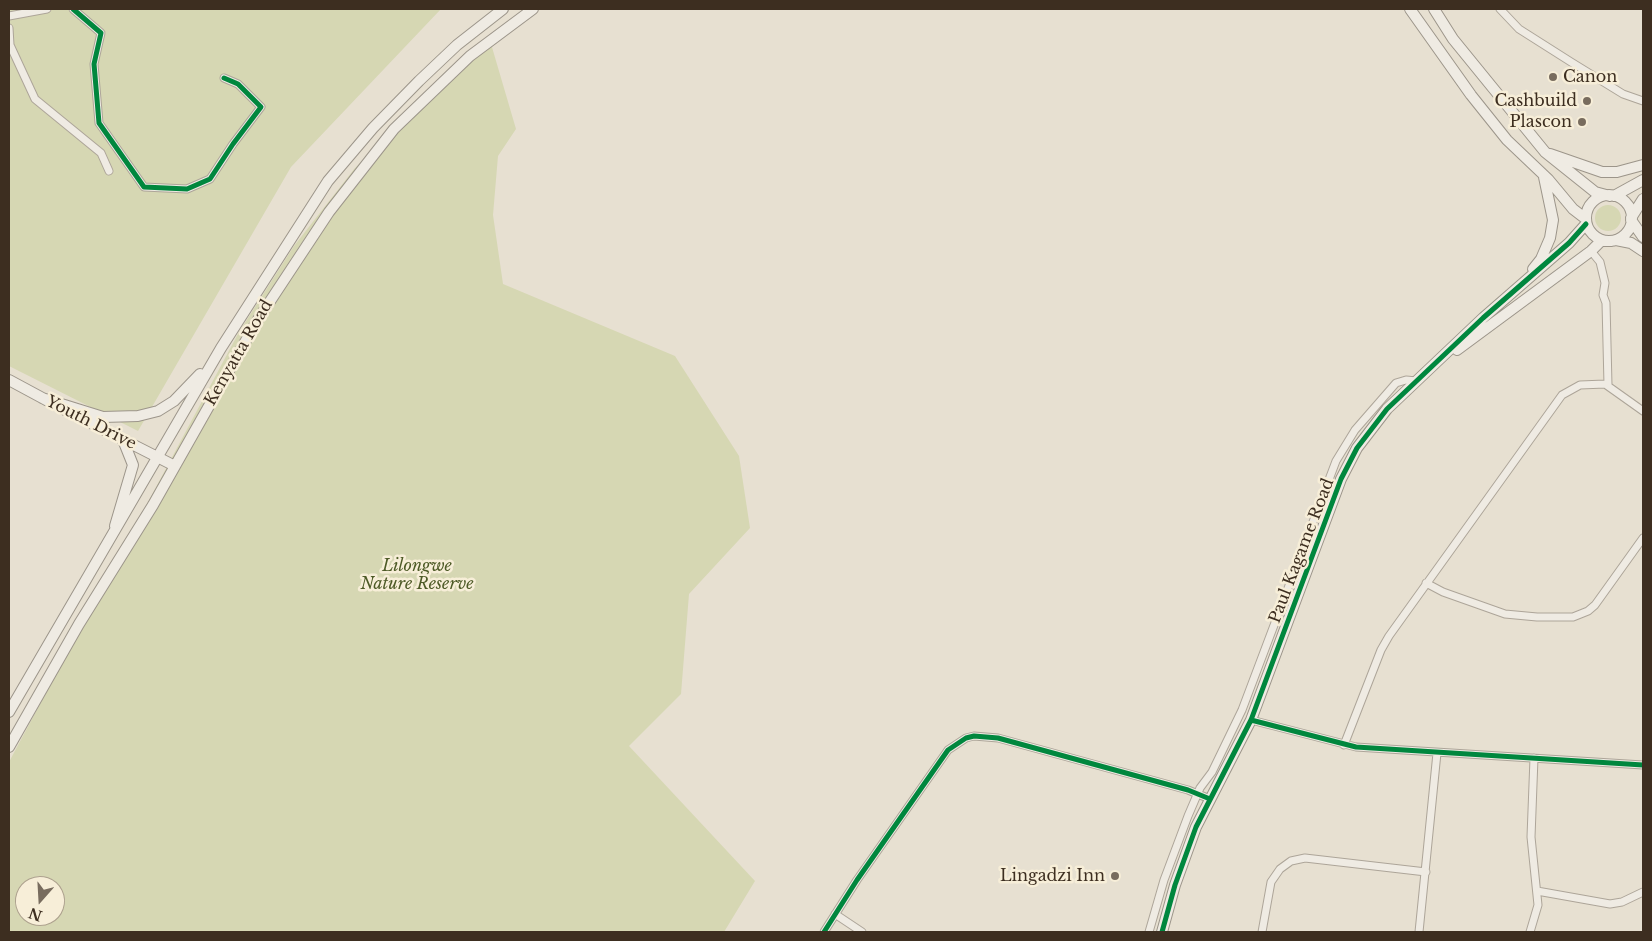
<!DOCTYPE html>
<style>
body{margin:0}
#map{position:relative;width:1652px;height:941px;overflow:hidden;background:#e7e0d1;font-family:"Libre Baskerville",serif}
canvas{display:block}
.frame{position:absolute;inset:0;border:10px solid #3d2e20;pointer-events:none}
.north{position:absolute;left:15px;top:876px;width:50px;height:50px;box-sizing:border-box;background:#f7eed8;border:1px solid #ada18e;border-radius:50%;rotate:199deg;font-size:14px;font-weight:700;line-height:20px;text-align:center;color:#3d2e20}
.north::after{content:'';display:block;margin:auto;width:18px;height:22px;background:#786c5e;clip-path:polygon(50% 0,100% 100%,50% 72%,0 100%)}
</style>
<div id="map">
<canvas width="1652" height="941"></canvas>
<div class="frame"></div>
<div class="north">N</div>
</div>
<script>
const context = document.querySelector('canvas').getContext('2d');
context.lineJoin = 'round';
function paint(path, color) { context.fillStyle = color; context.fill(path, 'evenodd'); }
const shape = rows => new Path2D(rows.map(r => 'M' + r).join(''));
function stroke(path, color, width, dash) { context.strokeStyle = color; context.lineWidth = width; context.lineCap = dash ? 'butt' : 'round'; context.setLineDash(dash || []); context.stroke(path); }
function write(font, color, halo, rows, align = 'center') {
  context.font = font + ' "Libre Baskerville",serif'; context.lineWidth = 5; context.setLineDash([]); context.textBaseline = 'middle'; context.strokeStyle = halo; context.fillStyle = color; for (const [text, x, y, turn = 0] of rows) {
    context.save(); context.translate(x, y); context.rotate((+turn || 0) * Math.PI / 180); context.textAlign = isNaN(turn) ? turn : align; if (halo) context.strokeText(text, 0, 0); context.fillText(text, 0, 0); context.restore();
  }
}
paint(shape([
 [9,9,441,9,291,167,138,431,9,366],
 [489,37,516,129,498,156,493,215,503,284,675,356,739,456,750,528,689,594,681,694,629,746,755,881,724,932,9,932,9,762,239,332,294,246,355,168],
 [25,886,55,886,55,916,25,916],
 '1595 218a13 13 0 1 1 26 0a13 13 0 1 1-26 0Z'
]), '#d6d7b3');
const street = shape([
 [73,9,101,33,94,64,99,123,144,187,187,189,210,179,233,144,261,107,238,84,224,78],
 [1500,9,1519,29,1571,62,1623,94,1643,101],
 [9,16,47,9],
 [9,28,10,45,35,99,101,153,109,171],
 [1591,251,1600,262,1605,283,1603,295,1606,303,1608,385],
 [1426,583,1443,592,1505,614,1537,617,1573,617,1588,611,1595,605,1643,538],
 [1251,720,1356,747,1643,765],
 [1344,745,1381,650,1389,636,1562,395,1580,385,1605,384,1643,411],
 [1537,891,1610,904,1622,902,1643,892],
 [835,914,862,932],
 [824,932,857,880,948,750,966,738,974,736,998,738,1188,790,1210,799],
 [1149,932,1164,880,1188,816,1200,788,1212,772,1242,710,1336,461,1355,430,1396,383,1406,380,1417,381],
 [1262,932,1271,882,1280,869,1291,861,1305,858,1426,872],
 [1419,932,1437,753],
 [1530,932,1538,905,1531,837,1534,758]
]);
const secondary = shape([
 [1410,9,1471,95,1507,140,1548,179,1573,209,1586,219],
 [1434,9,1453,39,1545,152,1595,192,1610,196],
 [1550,154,1602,172,1617,172,1643,165],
 '1586 218a23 23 0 1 1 46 0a23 23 0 1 1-46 0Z',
 [1614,196,1643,180],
 [1631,218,1643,199],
 [1631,220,1643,237],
 [1616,240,1631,243,1643,251],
 [1533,269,1541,259,1550,238,1553,220,1544,177],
 [1457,350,1591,251,1601,241,1612,241],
 [9,380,48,401],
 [42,398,103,417,138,416,158,411,174,401,200,374],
 [61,408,173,465],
 [115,526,133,465,123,440],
 [9,712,221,348,328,181,373,128,419,81,457,45,503,9],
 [9,747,79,624,153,505,257,321,329,212,394,129,470,56,533,9],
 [1162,932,1175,885,1196,827,1251,720,1341,479,1357,448,1387,409,1483,318,1569,243,1586,224]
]);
stroke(street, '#ada599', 9);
stroke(secondary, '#9c958a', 12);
stroke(street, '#efebe3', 7);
stroke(secondary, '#efebe3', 10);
stroke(shape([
 [73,9,101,33,94,64,99,123,144,187,187,189,210,179,233,144,261,107,238,84,224,78],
 [1251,720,1356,747,1643,765],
 [824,932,857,880,948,750,966,738,974,736,998,738,1188,790,1210,799],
 [1162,932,1175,885,1196,827,1251,720,1341,479,1357,448,1387,409,1483,318,1569,243,1586,224]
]), '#00873e', 5);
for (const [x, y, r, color] of [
 [1553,77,5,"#786c5e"],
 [1587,101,5,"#786c5e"],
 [1582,122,5,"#786c5e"],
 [1115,876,5,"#786c5e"]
]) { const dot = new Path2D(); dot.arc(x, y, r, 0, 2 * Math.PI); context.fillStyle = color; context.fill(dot); stroke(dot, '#f7eed8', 2); }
write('16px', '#3d2e20', '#f7eed8', [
 ["Canon",1563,77,"left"],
 ["Cashbuild",1577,101],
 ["Plascon",1572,122],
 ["Lingadzi Inn",1105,876]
], 'right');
write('16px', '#3d2e20', '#f7eed8', [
 ["Kenyatta Road",239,353,-60],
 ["Youth Drive",91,423,27],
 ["Paul Kagame Road",1302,551,-69]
]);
write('italic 16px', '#4d5a26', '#f7eed8', [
 ["Lilongwe",417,566],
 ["Nature Reserve",417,584]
]);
</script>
